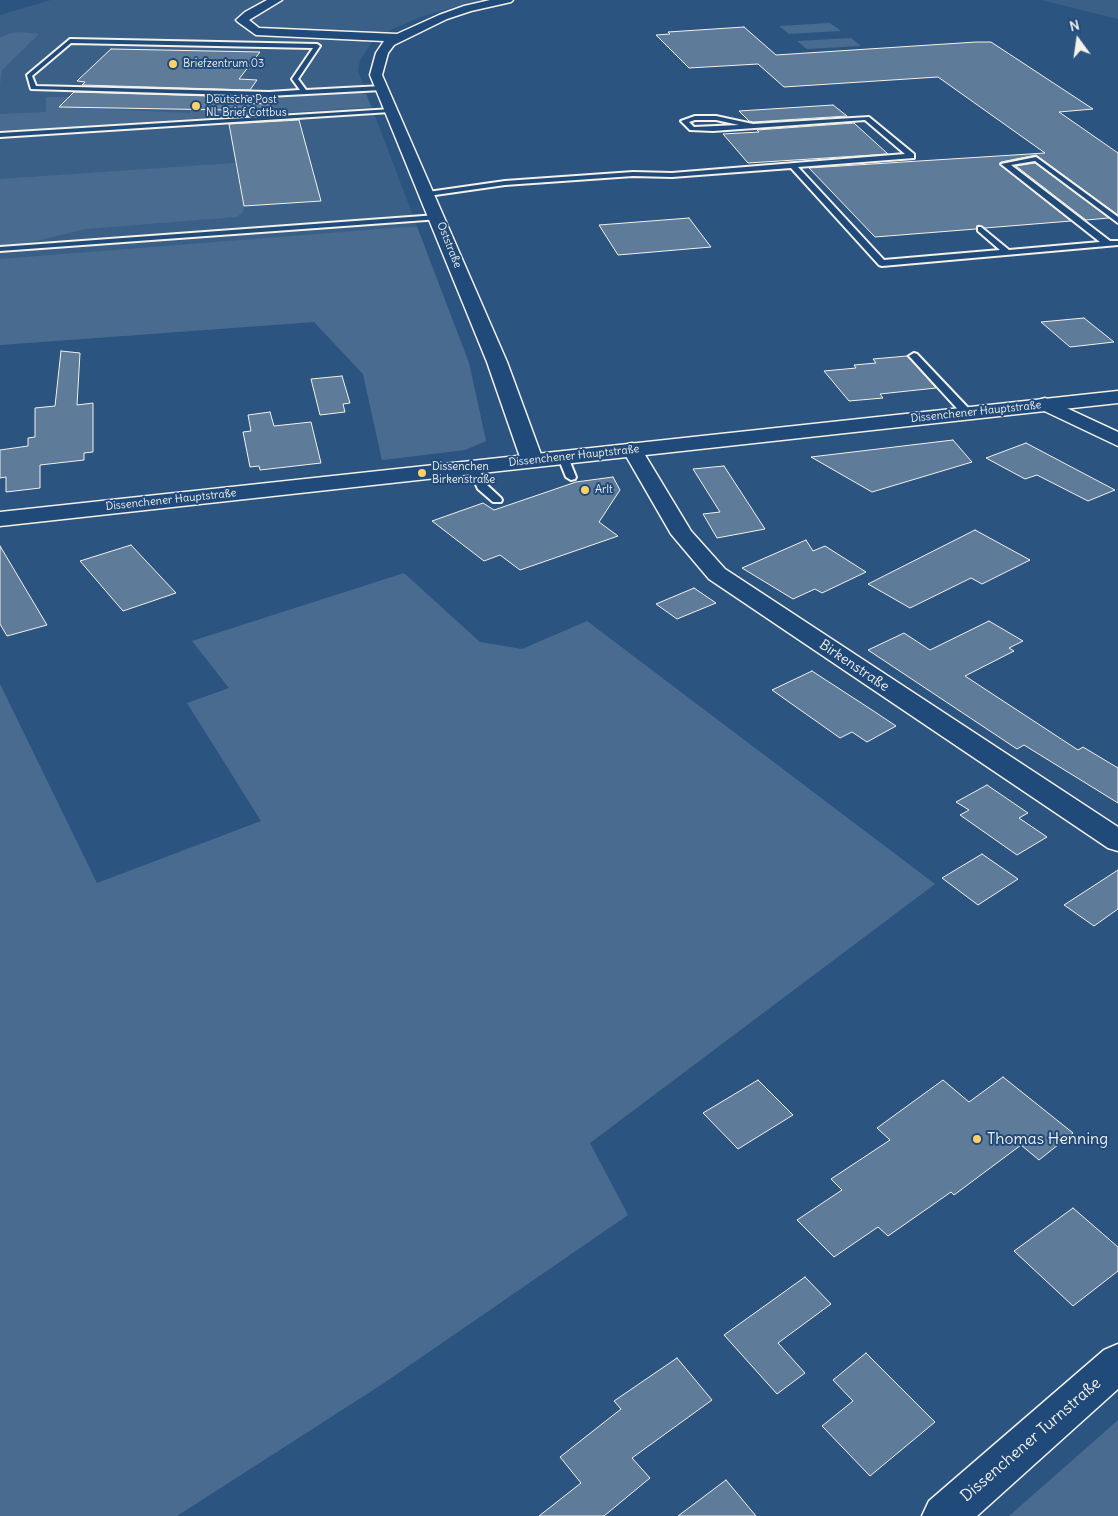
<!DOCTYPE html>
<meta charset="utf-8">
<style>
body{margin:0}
#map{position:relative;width:1118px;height:1516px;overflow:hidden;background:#2c5481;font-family:Delius,sans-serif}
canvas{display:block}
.north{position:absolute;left:1053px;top:15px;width:50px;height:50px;-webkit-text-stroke:4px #1f4a7a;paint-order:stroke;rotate:346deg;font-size:14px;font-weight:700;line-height:20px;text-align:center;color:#f4f1e8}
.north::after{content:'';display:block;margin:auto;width:18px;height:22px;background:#f4f1e8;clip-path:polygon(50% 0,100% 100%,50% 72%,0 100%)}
</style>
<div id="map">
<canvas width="1118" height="1516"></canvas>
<div class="north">N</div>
</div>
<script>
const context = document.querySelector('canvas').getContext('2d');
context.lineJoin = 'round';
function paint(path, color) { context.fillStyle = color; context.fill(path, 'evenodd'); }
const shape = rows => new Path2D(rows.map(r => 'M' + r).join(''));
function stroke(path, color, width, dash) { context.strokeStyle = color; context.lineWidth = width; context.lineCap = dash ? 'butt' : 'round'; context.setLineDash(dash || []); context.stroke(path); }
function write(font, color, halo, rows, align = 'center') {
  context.font = font + ' Delius,sans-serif'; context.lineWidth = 4; context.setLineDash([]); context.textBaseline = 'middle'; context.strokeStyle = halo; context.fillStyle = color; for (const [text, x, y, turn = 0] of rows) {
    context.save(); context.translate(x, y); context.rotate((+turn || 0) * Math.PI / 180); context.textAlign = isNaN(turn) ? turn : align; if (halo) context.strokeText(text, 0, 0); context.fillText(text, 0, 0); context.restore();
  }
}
paint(shape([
 [51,0,479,0,420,17,391,30,372,42,360,60,358,71,469,363,486,441,465,450,382,460,363,374,314,322,0,345,0,15],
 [1042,0,1118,0,1118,19]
]), '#3b6088');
paint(shape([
 [830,23,841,31,789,34,779,26],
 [22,32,39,34,2,70,0,84,0,38,11,33],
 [851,38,861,46,807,49,797,41],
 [355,92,366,94,371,107,0,132,0,114,46,112,46,97,69,97,60,107,190,113,192,109,259,111,268,107,278,97],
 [235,163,244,206,243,212,237,217,85,229,20,245,0,245,0,179],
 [406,227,417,227,469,363,486,441,465,450,382,460,363,374,314,322,0,345,0,259],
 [404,573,480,642,522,649,587,621,935,884,590,1143,628,1215,381,1385,177,1516,0,1516,0,684,97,883,261,821,187,703,229,688,192,641],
 [1118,1420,1118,1516,1009,1516]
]), '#496b90');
const building = shape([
 [744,27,776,55,976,42,991,42,1093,109,1059,112,1118,153,1118,215,1036,155,1001,162,999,164,1071,221,985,228,978,225,976,229,875,237,809,168,1045,153,938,77,784,87,758,64,689,68,656,35,670,34,668,32,744,27],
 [111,49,260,52,239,79,257,80,250,90,82,85,85,82,77,81,111,49],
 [74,92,244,97,239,103,271,104,263,115,228,117,227,110,59,107,74,92],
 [833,105,847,116,753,122,749,121,739,111,833,105],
 [299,120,321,201,244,206,229,124,299,120],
 [854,123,888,154,748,163,723,134,759,132,757,130,854,123],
 [1035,163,1109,218,1086,220,1016,166,1035,163],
 [689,218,711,247,618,255,599,225,689,218],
 [1084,318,1114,342,1070,347,1041,322,1084,318],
 [61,351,80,353,77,405,93,403,93,452,84,453,84,460,40,465,40,488,6,492,6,477,0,478,0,450,28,446,28,438,35,437,35,408,55,406,61,351],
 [907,356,936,388,880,394,883,398,849,401,824,371,856,368,854,365,876,363,873,359,907,356],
 [342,376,350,403,343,404,345,412,320,415,311,379,342,376],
 [270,412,274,426,311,422,321,463,260,470,259,466,250,467,243,432,251,431,248,415,270,412],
 [953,440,972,462,872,492,811,457,953,440],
 [1026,443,1115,490,1088,501,1037,475,1025,479,986,458,1026,443],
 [724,466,765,529,717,538,703,514,720,512,693,469,724,466],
 [613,477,620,490,599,522,618,536,520,570,500,555,484,561,432,521,483,503,494,510,576,482,613,477],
 [975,530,1030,560,982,584,971,578,910,608,868,584,975,530],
 [806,540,813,551,825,546,866,572,822,593,815,589,793,599,742,568,806,540],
 [131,545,176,593,123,611,80,561,131,545],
 [0,546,47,625,7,636,0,624,0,546],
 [694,588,716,603,677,619,656,604,694,588],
 [989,621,1023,641,1009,648,1014,651,965,676,1078,750,1083,747,1118,768,1118,803,1024,745,1017,749,868,650,904,633,930,650,989,621],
 [812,671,872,710,896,726,867,742,852,732,840,738,772,690,812,671],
 [987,785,1028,813,1019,818,1047,837,1017,855,960,815,969,810,956,802,987,785],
 [982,854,1018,879,978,905,942,878,982,854],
 [1118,870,1118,909,1094,926,1064,905,1118,870],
 [1003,1077,1073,1133,1039,1160,1021,1145,954,1195,951,1192,888,1236,878,1227,834,1257,797,1220,842,1190,831,1179,890,1140,877,1128,943,1080,969,1102,1003,1077],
 [758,1080,793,1115,738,1149,703,1113,758,1080],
 [1073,1208,1118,1247,1118,1271,1073,1306,1014,1251,1073,1208],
 [805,1277,831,1304,778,1343,805,1373,777,1394,724,1335,805,1277],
 [866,1353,935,1422,870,1476,822,1426,853,1401,833,1380,866,1353],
 [677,1358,712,1400,632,1458,650,1478,604,1516,539,1516,581,1483,560,1457,621,1409,614,1401,677,1358],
 [726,1480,756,1516,678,1516,726,1480]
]);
paint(building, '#5e7b9a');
stroke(building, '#f4f1e8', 1);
const lane = shape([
 [70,39,317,44,320,46,298,79,306,90,382,86,385,88,382,90,269,96,31,89,27,75,70,39],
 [71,43,313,48,292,79,300,90,269,92,36,86,32,76,71,43],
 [392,109,392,111,390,112,0,137,0,133,392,109],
 [695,116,716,116,753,124,869,117,914,154,914,158,798,167,884,260,1000,250,978,231,978,227,981,227,1009,250,1100,242,1001,164,1036,157,1118,217,1118,223,1035,161,1011,165,1110,241,1118,241,1118,245,882,266,879,265,791,168,672,177,633,176,505,185,428,196,424,194,428,192,505,181,633,172,672,173,905,154,865,120,713,131,690,130,681,121,695,116],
 [695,120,716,120,739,125,694,127,689,122,695,120],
 [437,215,440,215,440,219,0,251,0,247,437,215],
 [914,353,917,354,971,411,971,415,963,415,911,358,909,356,914,353],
 [563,454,568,457,576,477,575,479,571,480,566,477,558,457,563,454],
 [473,464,478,467,487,485,501,498,502,500,501,502,493,502,478,489,468,467,473,464]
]);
const street = shape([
 [267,0,282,0,249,20,259,28,397,34,439,15,464,6,490,0,513,0,511,2,471,11,447,19,394,45,388,53,382,75,507,362,543,460,539,464,532,466,525,464,521,460,487,362,370,75,376,53,384,41,256,35,238,22,236,20,245,12,267,0],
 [1045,398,1118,432,1118,446,1038,408,1035,404,1038,400,1045,398],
 [632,443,639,445,691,531,725,569,1118,827,1118,851,1108,848,709,579,671,534,622,449,625,445,632,443],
 [1118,1344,1118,1389,977,1516,922,1516,929,1501,1104,1350,1118,1344]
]);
const secondary = shape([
 [1118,391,1118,403,0,526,0,512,1118,391]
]);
stroke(lane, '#f4f1e8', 4);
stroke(street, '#f4f1e8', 3);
stroke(secondary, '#f4f1e8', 3);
paint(lane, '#1f4a7a');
paint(street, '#1f4a7a');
paint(secondary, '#1f4a7a');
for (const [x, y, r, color] of [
 [173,64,5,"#ffd166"],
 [196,106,5,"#ffd166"],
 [422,473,5,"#ffd166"],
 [585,490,5,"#ffd166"],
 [977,1139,5,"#ffd166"]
]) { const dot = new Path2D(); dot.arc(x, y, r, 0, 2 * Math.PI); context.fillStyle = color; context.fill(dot); stroke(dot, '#1f4a7a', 2); }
write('11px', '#f4f1e8', '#1f4a7a', [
 ["Briefzentrum 03",183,64],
 ["Deutsche Post",206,100],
 ["NL Brief Cottbus",206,113],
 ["Dissenchen",432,467],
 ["Birkenstraße",432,480],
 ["Arlt",595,490]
], 'left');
write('11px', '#f4f1e8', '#1f4a7a', [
 ["Oststraße",449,245,68],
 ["Dissenchener Hauptstraße",976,412,-6],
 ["Dissenchener Hauptstraße",574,456,-6],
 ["Dissenchener Hauptstraße",171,500,-6]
]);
write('14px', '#f4f1e8', '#1f4a7a', [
 ["Birkenstraße",854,666,34]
]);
write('16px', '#f4f1e8', '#1f4a7a', [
 ["Thomas Henning",987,1139]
], 'left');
write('16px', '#f4f1e8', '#1f4a7a', [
 ["Dissenchener Turnstraße",1031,1440,-41]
]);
</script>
